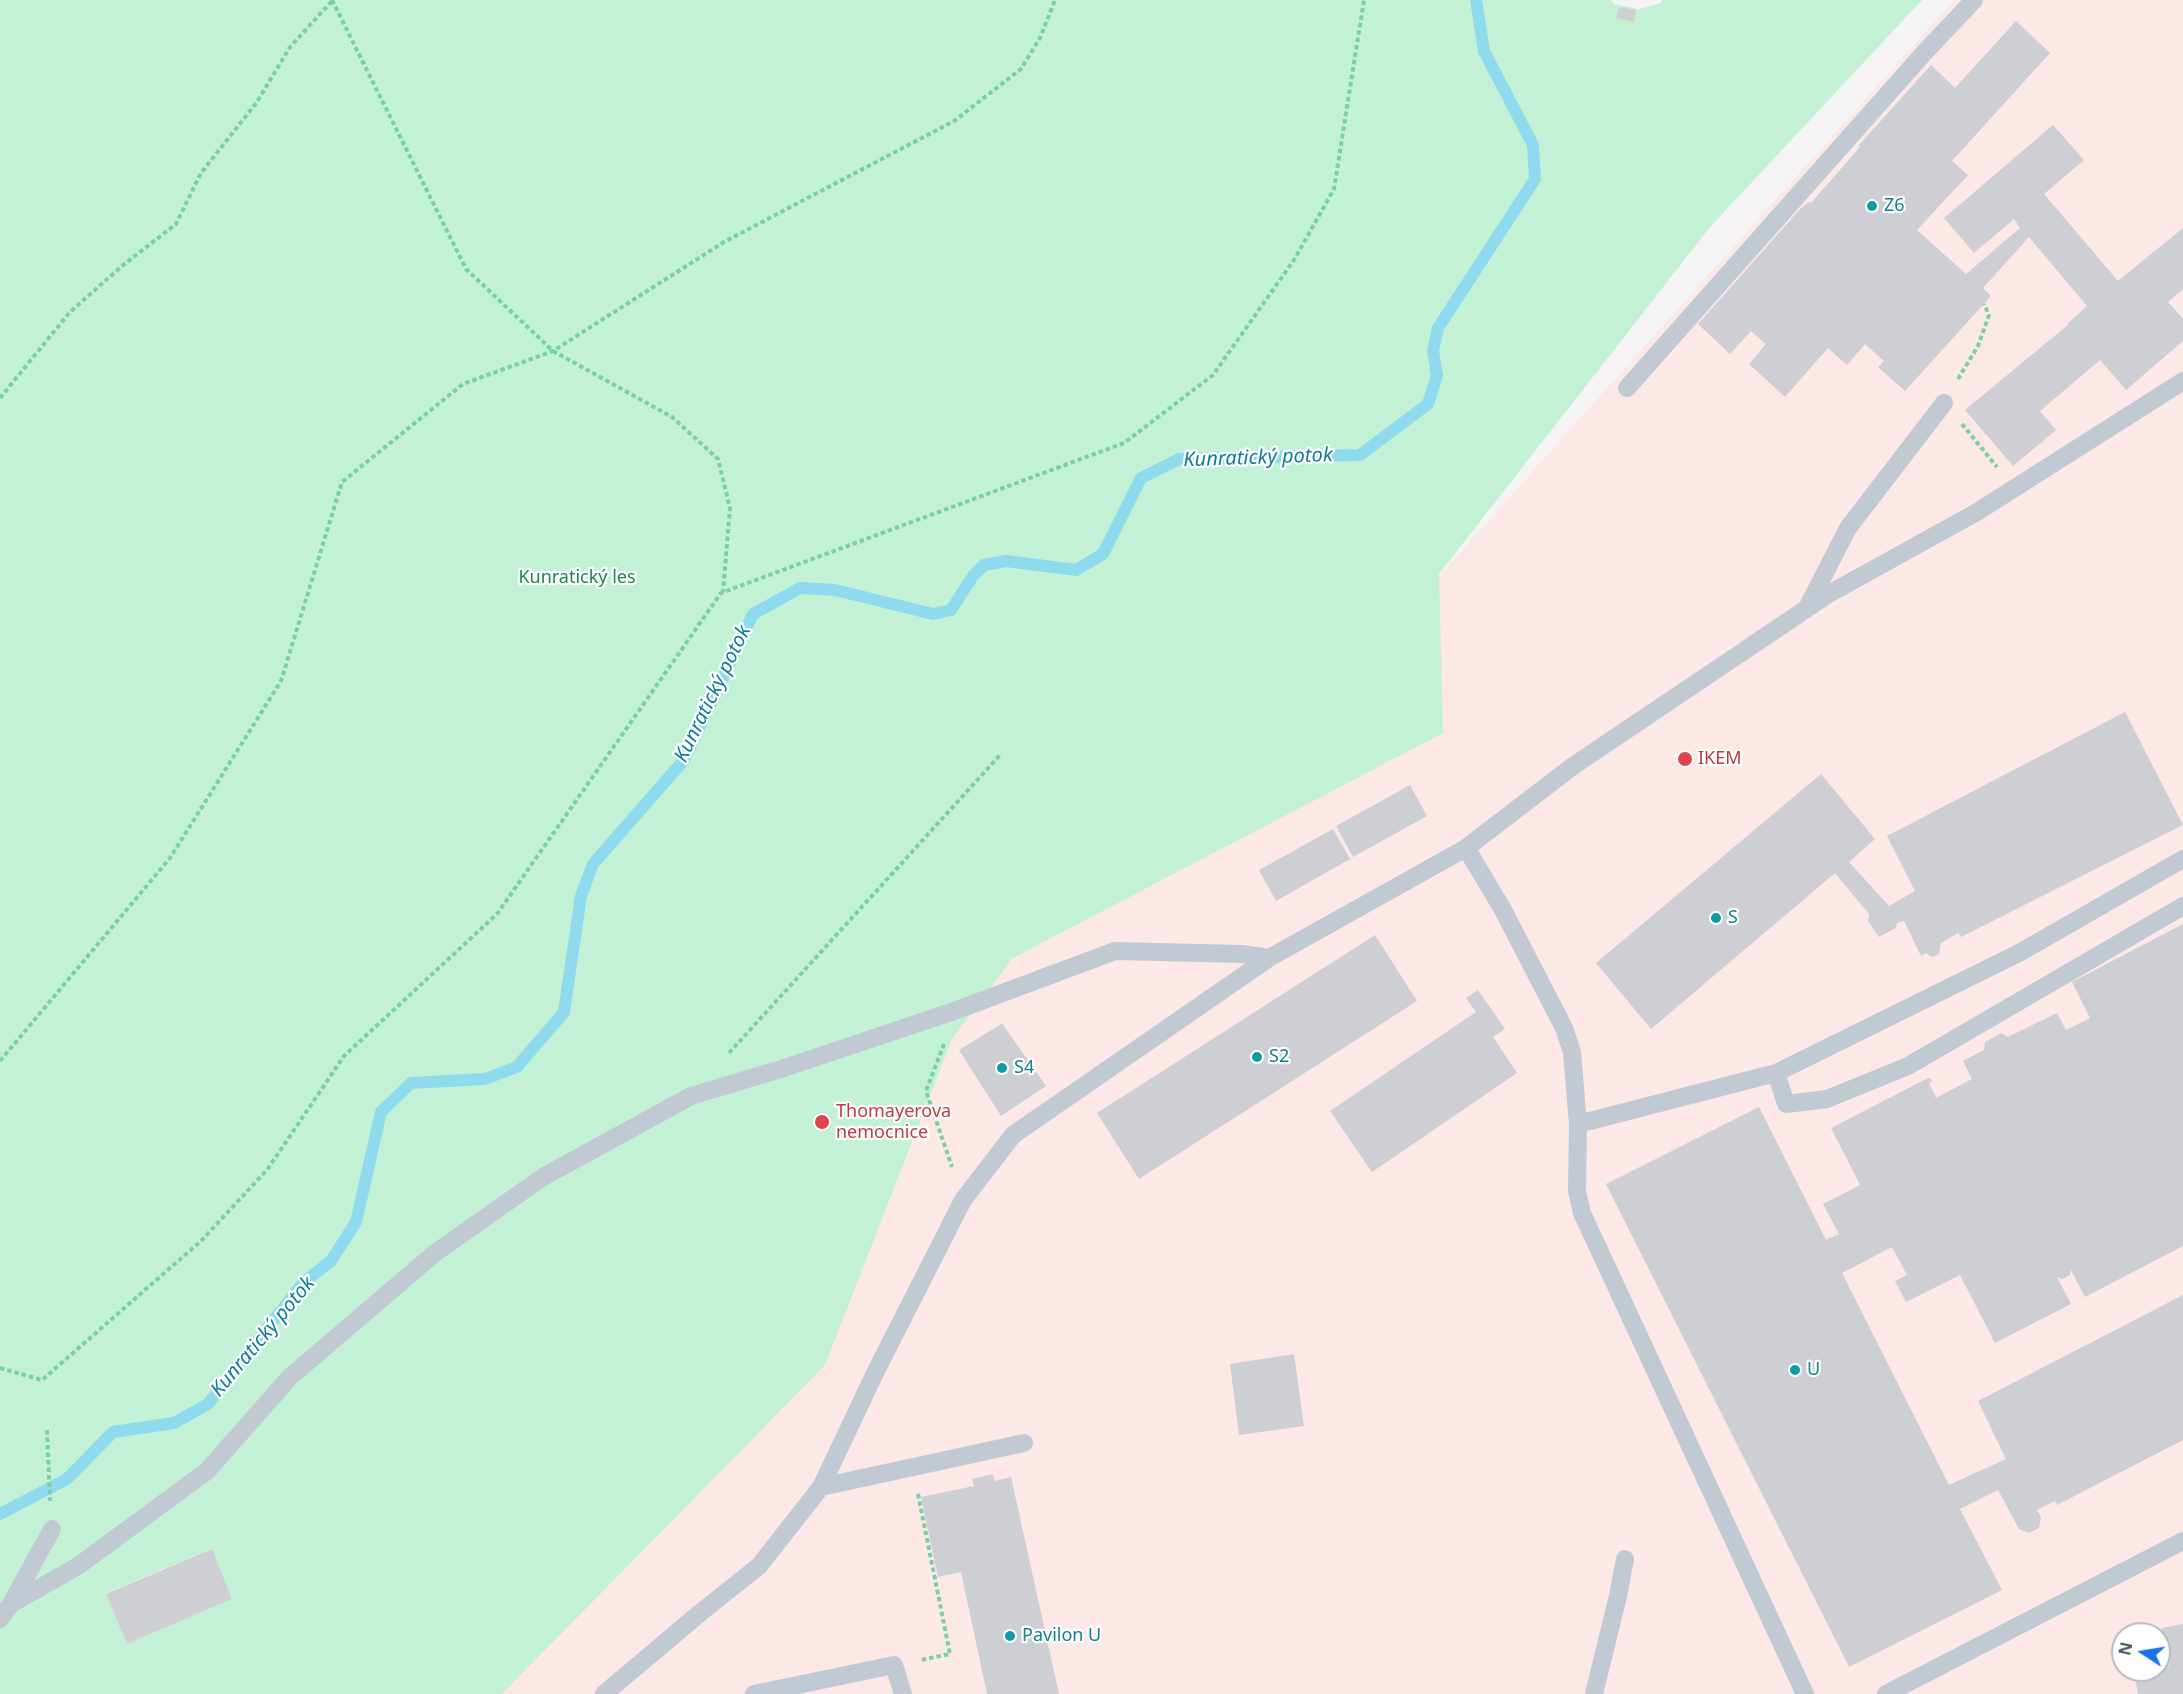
<!DOCTYPE html>
<meta charset="utf-8">
<style>
body{margin:0}
#map{position:relative;width:2183px;height:1694px;overflow:hidden;background:#f5f3f3;font-family:"Noto Sans",sans-serif}
canvas{display:block}
.north{position:absolute;left:2111px;top:1622px;width:60px;height:60px;box-sizing:border-box;background:#fff;border:2px solid #b7bbc0;border-radius:50%;rotate:282deg;font-size:16px;font-weight:700;line-height:24px;text-align:center;color:#4a5661}
.north::after{content:'';display:block;margin:auto;width:21px;height:27px;background:#1a73e8;clip-path:polygon(50% 0,100% 100%,50% 72%,0 100%)}
</style>
<div id="map">
<canvas width="2183" height="1694"></canvas>
<div class="north">N</div>
</div>
<script>
const context = document.querySelector('canvas').getContext('2d');
context.lineJoin = 'round';
function paint(path, color) { context.fillStyle = color; context.fill(path, 'evenodd'); }
const shape = rows => new Path2D(rows.map(r => 'M' + r).join(''));
function stroke(path, color, width, dash) { context.strokeStyle = color; context.lineWidth = width; context.lineCap = dash ? 'butt' : 'round'; context.setLineDash(dash || []); context.stroke(path); }
function write(font, color, halo, rows, align = 'center') {
  context.font = font + ' "Noto Sans",sans-serif'; context.lineWidth = 4.5; context.setLineDash([]); context.textBaseline = 'middle'; context.strokeStyle = halo; context.fillStyle = color; for (const [text, x, y, turn = 0] of rows) {
    context.save(); context.translate(x, y); context.rotate((+turn || 0) * Math.PI / 180); context.textAlign = isNaN(turn) ? turn : align; if (halo) context.strokeText(text, 0, 0); context.fillText(text, 0, 0); context.restore();
  }
}
paint(shape([
 [1954,0,2183,0,2183,1694,0,1694,0,1539,1416,602],
 [2123,1634,2159,1634,2159,1670,2123,1670]
]), '#fce8e6');
paint(shape([
 [0,0,1611,0,1614,4,1639,9,1661,3,1662,0,1922,0,1710,227,1439,574,1443,733,1013,958,952,1039,825,1365,502,1694,0,1694],
 [211,1549,232,1599,127,1644,106,1593]
]), '#c3f1d5');
stroke(shape([
 [0,1514,67,1479,113,1432,174,1423,208,1404,303,1283,331,1261,356,1222,381,1112,411,1083,485,1079,517,1067,564,1012,581,896,593,864,684,760,753,614,800,588,835,590,933,614,951,610,973,576,984,565,1006,561,1076,570,1103,554,1141,478,1179,459,1360,455,1428,404,1437,375,1433,351,1438,328,1535,179,1533,145,1484,51,1476,0]
]), '#90daee', 12);
paint(shape([
 [1619,7,1636,10,1634,22,1616,18],
 [2016,21,2050,53,1952,161,1968,175,1917,230,1966,274,2020,228,2014,219,1974,253,1944,218,2053,125,2084,160,2044,194,2118,281,2183,228,2183,289,2168,302,2183,319,2183,341,2126,390,2100,360,2040,411,2056,430,2013,466,1965,410,2069,324,2068,323,2087,306,2029,237,1983,288,1991,296,1905,391,1878,367,1884,361,1865,344,1847,365,1828,348,1785,397,1749,364,1766,344,1751,331,1730,354,1698,324,1800,209,1809,202,1811,203,1860,147,1859,145,1931,65,1955,88],
 [2125,712,2183,825,1961,937,1958,933,1941,943,1939,954,1932,957,1926,953,1921,956,1904,921,1897,923,1896,928,1879,937,1868,921,1869,914,1835,873,1651,1029,1596,963,1821,774,1875,839,1849,862,1889,906,1915,891,1887,836],
 [1410,785,1427,816,1353,857,1336,826],
 [1333,829,1350,859,1276,901,1259,870],
 [2183,924,2183,1246,2085,1297,2071,1270,2070,1275,2062,1279,2057,1277,2071,1304,1995,1343,1960,1275,1906,1302,1895,1281,1907,1275,1892,1247,1842,1273,1949,1485,2006,1459,1978,1401,2183,1295,2183,1440,2057,1505,2055,1501,2037,1510,2041,1517,2039,1528,2029,1533,2019,1529,1998,1490,1960,1509,2002,1590,1849,1667,1606,1184,1759,1107,1826,1240,1839,1234,1823,1204,1860,1185,1831,1128,1928,1078,1931,1079,1932,1082,1929,1083,1936,1098,1972,1079,1963,1061,1984,1050,1985,1042,2001,1033,2008,1037,2057,1013,2066,1030,2090,1018,2072,982],
 [1375,935,1417,1001,1139,1179,1097,1113],
 [1478,990,1505,1029,1493,1037,1517,1073,1372,1172,1330,1111,1476,1012,1466,998],
 [1003,1023,1003,1025,1046,1086,1001,1116,959,1050],
 [1294,1354,1304,1426,1239,1435,1230,1364],
 [993,1474,994,1481,1011,1477,1059,1694,987,1694,961,1572,938,1577,921,1497,974,1486,972,1479],
 [212,1549,232,1599,127,1644,106,1594],
 [2183,1624,2183,1694,2138,1694,2134,1673,2159,1670,2159,1668,2169,1666,2162,1628]
]), '#cdcfd5');
stroke(shape([
 [332,0,466,269,553,351,672,417,718,459,730,508,723,592],
 [1958,379,1978,346,1989,315,1984,304],
 [0,398,70,312,122,266,176,224,201,173,257,102,290,47,332,1],
 [1962,424,1997,467],
 [944,1044,926,1091,952,1167],
 [729,1053,1001,754],
 [0,1061,170,858,281,681,342,482,463,384,553,351,724,242,954,121,1021,69,1040,38,1055,0],
 [0,1368,42,1380,201,1241,267,1170,344,1056,497,914,721,593,1124,443,1213,375,1294,260,1334,189,1364,0],
 [47,1430,50,1501],
 [918,1494,950,1654,921,1660]
]), '#7ad0a6', 4, [4.5, 3]);
stroke(shape([
 [1627,388,1924,53,1974,0],
 [1808,606,1848,528,1944,403],
 [1466,848,1502,908,1564,1028,1572,1052,1578,1124,1577,1191,1582,1213,1805,1694],
 [1776,1073,1786,1104,1827,1099,1908,1066,2183,906],
 [1578,1124,1776,1073,2019,953,2183,859],
 [821,1487,1024,1443],
 [11,1604,78,1566,207,1471,290,1377,435,1253,543,1177,691,1096,781,1069,957,1010,1115,951,1242,954,1269,958],
 [0,1619,11,1604,52,1529],
 [604,1694,700,1613,759,1566,821,1487,876,1371,963,1200,1013,1135,1269,958,1466,848,1573,766,1827,595,1977,512,2183,381],
 [754,1694,894,1665,903,1694],
 [1594,1694,1618,1596,1625,1559],
 [1886,1694,2183,1541]
]), '#c1cad2', 18);
for (const [x, y, r, color] of [
 [1872,206,6,"#0f9aa8"],
 [1685,759,8,"#e0444e"],
 [1716,918,6,"#0f9aa8"],
 [1257,1057,6,"#0f9aa8"],
 [1002,1068,6,"#0f9aa8"],
 [822,1122,8,"#e0444e"],
 [1795,1370,6,"#0f9aa8"],
 [1010,1636,6,"#0f9aa8"]
]) { const dot = new Path2D(); dot.arc(x, y, r, 0, 2 * Math.PI); context.fillStyle = color; context.fill(dot); stroke(dot, '#fff', 2); }
write('18px', '#0d838f', '#fff', [
 ["Z6",1884,206],
 ["S",1728,918],
 ["S2",1269,1057],
 ["S4",1014,1068],
 ["U",1807,1370],
 ["Pavilon U",1022,1636]
], 'left');
write('18px', '#17864f', '#fff', [
 ["Kunratický les",577,578]
]);
write('18px', '#be3a42', '#fff', [
 ["IKEM",1698,759],
 ["Thomayerova",836,1112],
 ["nemocnice",836,1133]
], 'left');
write('italic 20px', '#0c7c9b', '#fff', [
 ["Kunratický potok",1258,458,-2],
 ["Kunratický potok",713,694,-64],
 ["Kunratický potok",263,1337,-50]
]);
</script>
